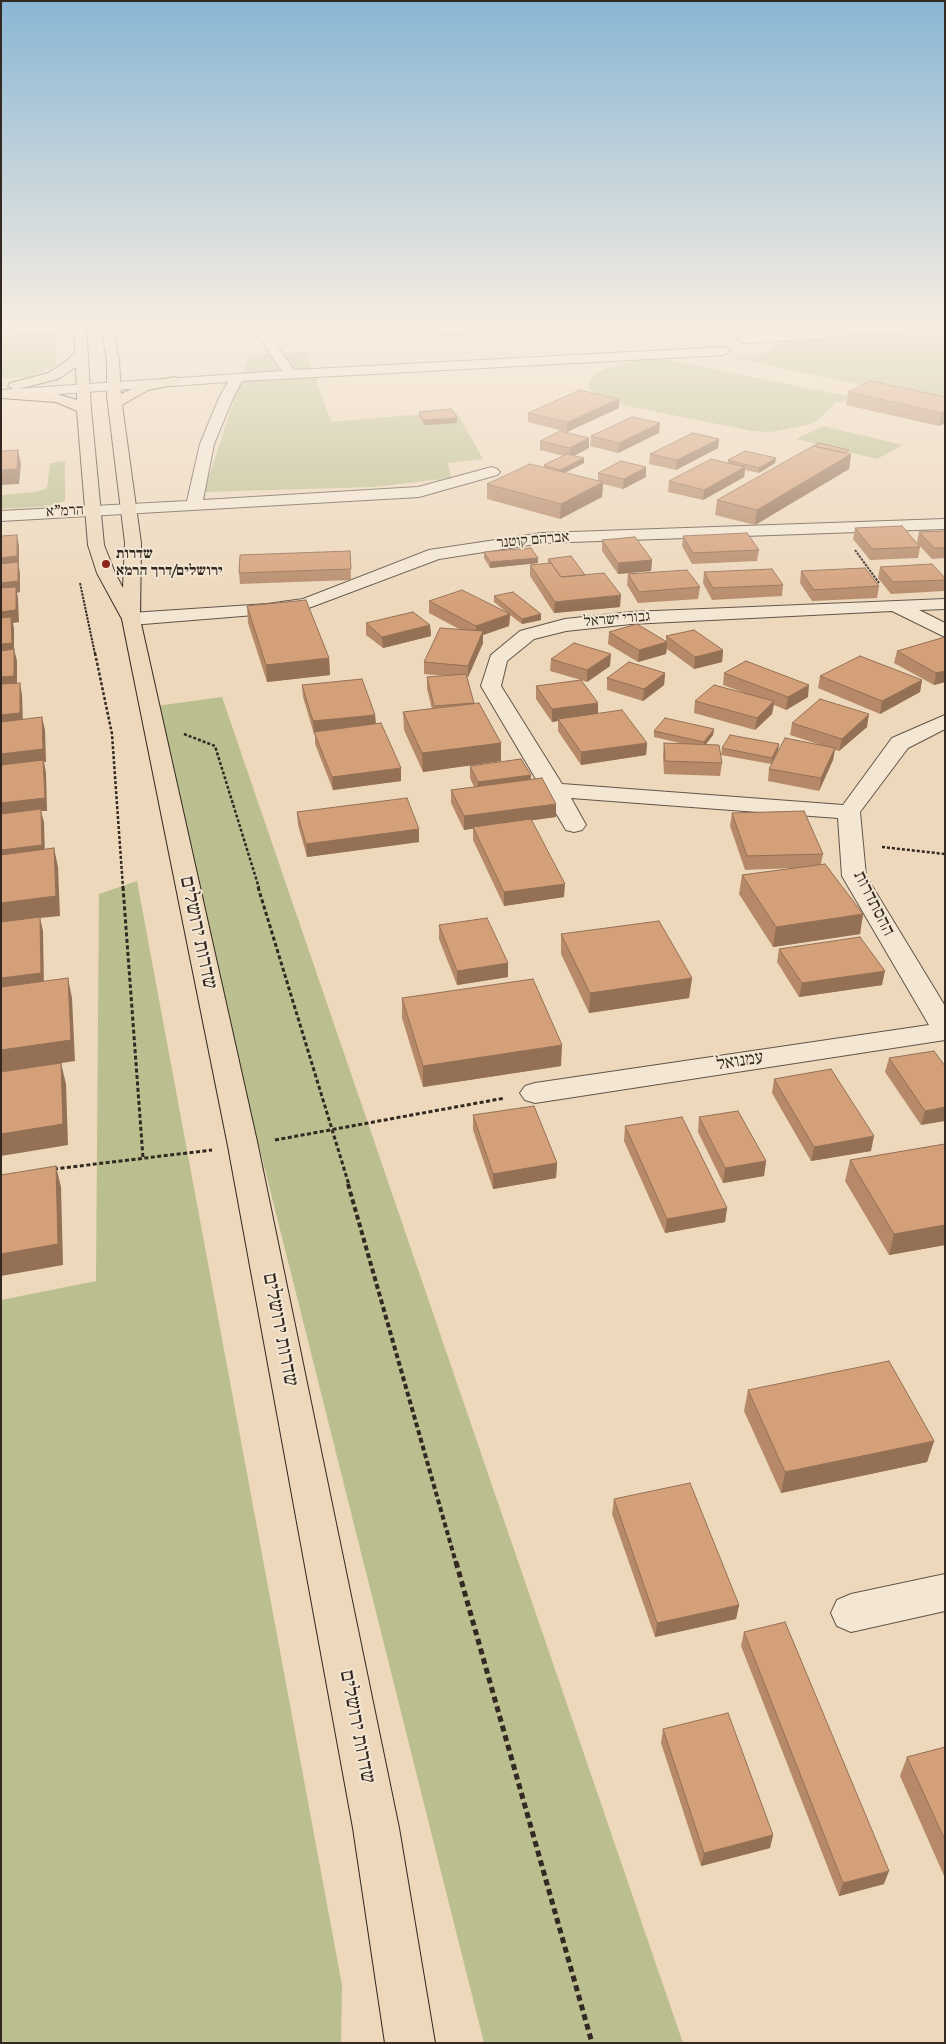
<!DOCTYPE html>
<meta charset="utf-8">
<style>
body{margin:0}
#map{position:relative;width:946px;height:2044px;overflow:hidden;background:#edd8bc;font-family:"IM FELL Double Pica",serif}
canvas{display:block}
.frame{position:absolute;inset:0;border:2px solid #332922;pointer-events:none}
</style>
<div id="map">
<canvas width="946" height="2044"></canvas>
<div class="frame"></div>
</div>
<script>
const context = document.querySelector('canvas').getContext('2d');
context.lineJoin = 'round';
function paint(path, color) { context.fillStyle = color; context.fill(path, 'evenodd'); }
const shape = rows => new Path2D(rows.map(r => 'M' + r).join(''));
function stroke(path, color, width, dash) { context.strokeStyle = color; context.lineWidth = width; context.lineCap = dash ? 'butt' : 'round'; context.setLineDash(dash || []); context.stroke(path); }
function write(font, color, halo, rows, align = 'center') {
  context.font = font + ' "IM FELL Double Pica","Frank Ruhl Libre",serif'; context.lineWidth = 4; context.setLineDash([]); context.textBaseline = 'middle'; context.strokeStyle = halo; context.fillStyle = color; for (const [text, x, y, turn = 0] of rows) {
    context.save(); context.translate(x, y); context.rotate((+turn || 0) * Math.PI / 180); context.textAlign = isNaN(turn) ? turn : align; if (halo) context.strokeText(text, 0, 0); context.fillText(text, 0, 0); context.restore();
  }
}
paint(shape([
 [545,325,835,325,440,337,437,331],
 [945,327,945,403,734,358,740,355,765,353,771,350,774,346,787,343],
 [58,331,56,366,29,377,1,379,1,335],
 [307,352,331,422,456,411,483,459,448,463,451,478,373,487,204,492,249,354],
 [649,356,852,397,840,403,836,402,818,420,808,425,770,432,752,431,613,403,596,395,590,389,589,382,593,375,605,369],
 [823,426,903,445,877,459,796,439],
 [65,461,65,501,49,506,1,509,1,495,36,492,47,488,50,463],
 [222,697,683,2043,484,2043,149,707],
 [137,881,342,1985,341,2043,1,2043,1,1300,96,1281,99,894]
]), '#bbbe8e');
const minor = shape([
 [257,325,269,325,267,332,294,370,724,347,730,351,724,355,242,381,233,398,214,444,203,500,418,487,492,467,497,469,500,472,497,475,419,497,1,521,1,511,187,501,200,444,219,398,228,382,1,398,1,390,282,371,255,332,257,325],
 [879,325,921,325,915,329,805,340,744,343,738,339,744,335,805,332,879,325],
 [945,519,945,529,542,543,439,559,306,609,267,614,131,625,124,623,122,619,124,615,131,613,267,604,303,599,429,550,542,533,945,519],
 [945,599,945,609,919,610,945,623,945,637,892,611,631,624,566,631,534,639,507,661,501,686,562,784,843,805,892,738,945,715,945,729,908,748,860,812,866,876,945,1006,945,1040,535,1103,525,1100,520,1093,525,1086,535,1083,929,1025,842,876,838,818,571,798,586,825,582,830,574,832,566,830,481,686,491,655,520,631,565,619,631,612,945,599],
 [945,1574,945,1611,851,1632,837,1626,831,1613,837,1600,851,1594,945,1574]
]);
const major = shape([
 [74,325,86,325,91,409,104,545,115,573,123,588,125,543,107,396,107,361,101,325,113,325,119,361,121,394,144,383,174,377,181,381,179,384,148,390,122,405,141,543,140,619,258,1146,399,1828,435,2043,385,2043,353,1828,228,1146,122,619,97,573,88,545,77,411,56,402,1,398,1,390,57,394,77,400,76,367,58,379,15,390,8,386,10,383,48,373,65,362,75,353,74,325]
]);
stroke(minor, '#625548', 2);
stroke(major, '#332922', 2);
stroke(shape([
 [855,550,879,583],
 [80,583,95,654]
]), '#332922', 2, [2.5, 1]);
stroke(shape([
 [95,653,112,734,123,888],
 [184,734,215,746,259,888],
 [882,847,945,854]
]), '#332922', 2.5, [3, 2]);
stroke(shape([
 [123,887,143,1158],
 [258,887,349,1185],
 [275,1140,505,1098],
 [54,1169,212,1150]
]), '#332922', 3, [4, 2.5]);
stroke(shape([
 [348,1184,456,1563]
]), '#332922', 4, [5, 3]);
stroke(shape([
 [456,1562,592,2043]
]), '#332922', 5, [6, 4]);
paint(minor, '#f3e6d3');
paint(major, '#edd8bc');
paint(shape([
 [848,392,945,397,945,423,939,426,846,405],
 [619,399,619,408,567,432,528,422,528,413],
 [419,412,457,418,457,423,424,425,419,417],
 [660,423,659,433,618,453,590,446,591,436],
 [589,438,589,448,574,456,584,463,565,473,598,481,598,473,646,477,623,489,603,484,602,497,560,519,487,499,487,484,544,467,544,465,563,456,540,450,540,441],
 [719,439,718,448,676,470,649,464,650,454],
 [849,454,851,454,849,469,755,525,715,515,717,500],
 [728,460,775,463,759,473,745,470,744,477,703,500,668,492,669,481,728,463],
 [855,528,920,547,918,558,870,560,853,539],
 [945,531,945,558,932,559,917,543,919,532],
 [683,536,759,550,757,561,692,564,682,546],
 [602,540,652,560,651,571,618,574,602,551],
 [350,551,351,580,240,584,239,573],
 [484,552,538,558,538,563,490,568,484,558],
 [548,559,585,575,620,607,554,613,530,576,530,565,548,563],
 [880,567,945,578,944,591,891,594,878,578],
 [801,571,879,586,877,598,812,601,800,583],
 [704,572,783,585,782,596,712,600,703,583],
 [628,574,700,587,698,599,638,603,627,585],
 [494,596,541,620,522,624,510,615,509,626,483,635,483,643,468,677,467,677,474,704,501,743,501,761,423,772,404,730,403,712,432,709,427,689,427,677,446,676,424,674,424,662,461,630,429,613,429,601,509,614,494,602],
 [247,606,329,658,330,675,267,682,248,623],
 [366,623,430,625,431,636,383,648,366,635],
 [609,632,666,641,666,636,723,650,722,662,694,669,667,649,666,654,638,662,608,644],
 [945,637,945,682,934,685,894,663,897,651],
 [551,659,610,666,587,682,581,680,598,703,598,714,647,743,646,755,581,765,558,731,558,721,552,722,536,699,536,686,581,680,550,671],
 [665,673,664,685,643,701,607,690,607,678],
 [724,673,808,697,786,710,774,705,772,714,755,730,694,713,695,701,745,693,723,685],
 [820,676,922,680,920,692,880,714,818,688],
 [302,685,375,715,376,724,401,781,333,790,315,744,315,734,314,734,303,697],
 [792,723,867,727,839,751,835,750,833,760,819,791,768,781,769,769,818,744,790,735],
 [714,729,713,735,706,744,722,763,720,776,664,774,663,756,664,743,684,744,654,737,654,731],
 [779,744,778,750,771,764,721,755,722,748],
 [470,766,531,775,530,780,556,817,531,820,564,897,504,906,473,840,473,828,464,830,451,803,451,790,474,787,470,778],
 [297,812,419,829,419,842,307,857,298,825],
 [732,813,823,854,821,864,863,914,860,934,773,947,739,894,742,875,793,868,745,870,730,826],
 [439,925,508,963,508,977,457,985,439,939],
 [561,934,692,978,689,998,589,1013,561,954],
 [779,949,882,985,799,997,777,962],
 [402,998,561,1066,423,1087,402,1018],
 [889,1058,945,1066,921,1125,885,1072],
 [774,1079,871,1151,811,1161,772,1093],
 [473,1115,557,1163,556,1178,493,1189,473,1130],
 [699,1117,766,1161,764,1176,723,1183,698,1132],
 [625,1126,727,1208,725,1222,665,1233,624,1141],
 [945,1144,945,1245,889,1255,845,1181,850,1160],
 [748,1390,934,1441,927,1462,781,1493,744,1411],
 [614,1499,739,1605,736,1619,655,1637,612,1514],
 [744,1632,884,1884,839,1896,741,1646],
 [663,1729,773,1835,770,1848,701,1866,661,1743],
 [945,1747,945,1878,900,1776,907,1757]
]), '#b68a69');
paint(shape([
 [619,399,619,408,567,432,568,422],
 [945,411,945,423,939,426,942,413],
 [457,418,457,423,424,425,424,420],
 [660,423,659,433,618,453,619,443],
 [589,438,589,448,569,458,570,448],
 [719,439,718,448,676,470,677,460],
 [18,450,21,464,19,484,1,485,1,470],
 [851,454,849,469,755,525,757,510],
 [584,458,584,463,560,475,560,470],
 [776,458,775,463,759,473,759,468],
 [646,467,646,477,623,489,624,479],
 [745,467,744,477,703,500,704,490],
 [603,482,602,497,560,519,561,504],
 [17,535,19,546,19,567,20,573,20,592,17,593,18,598,19,622,13,623,14,629,14,654,1,656,1,558],
 [538,558,538,563,490,568,490,562],
 [652,560,651,571,618,574,618,563],
 [621,595,620,607,554,613,555,602],
 [510,614,509,626,483,635,483,643,468,677,468,666,476,638,476,626],
 [541,614,541,620,522,624,522,619],
 [430,625,431,636,383,648,382,637],
 [667,642,666,654,638,662,639,650],
 [14,649,17,661,17,688,1,690,1,677],
 [723,650,722,662,694,669,695,657],
 [611,654,610,666,587,682,587,670],
 [329,658,330,675,267,682,266,665],
 [945,671,945,682,934,685,936,673],
 [665,673,664,685,643,701,644,689],
 [922,680,920,692,880,714,882,701],
 [20,683,22,695,23,725,1,727,1,715],
 [809,685,808,697,786,710,788,697],
 [774,701,772,714,755,730,757,718],
 [598,703,598,715,558,719,558,721,552,722,552,709],
 [869,714,867,727,839,751,842,739],
 [375,715,376,727,314,732,315,734,314,734,313,721],
 [42,717,45,730,46,762,44,762,46,773,47,811,41,811,44,822,45,858,1,863,1,754],
 [714,729,713,735,703,748,704,742],
 [501,743,501,761,423,772,422,753],
 [647,743,646,755,581,765,581,752],
 [779,744,778,750,771,764,772,758],
 [835,748,833,760,819,791,821,778],
 [401,768,401,781,333,790,332,777],
 [531,775,530,788,478,795,478,782],
 [556,804,556,817,464,830,464,816],
 [419,829,419,842,307,857,306,844],
 [54,848,58,867,60,916,40,918,43,931,44,987,1,993,1,903],
 [565,884,564,897,504,906,504,892],
 [863,914,860,934,773,947,776,927],
 [508,963,508,977,457,985,457,971],
 [885,971,882,985,799,997,802,983],
 [68,978,72,998,75,1061,1,1072,1,1050],
 [692,978,689,998,589,1013,590,993],
 [562,1045,561,1066,423,1087,423,1066],
 [61,1063,66,1084,68,1145,1,1156,1,1134],
 [945,1107,945,1121,921,1125,925,1111],
 [874,1136,871,1151,811,1161,814,1147],
 [766,1161,764,1176,723,1183,725,1168],
 [557,1163,556,1178,493,1189,493,1174],
 [56,1166,61,1187,63,1265,1,1276,1,1254],
 [727,1208,725,1222,665,1233,667,1219],
 [945,1225,945,1245,889,1255,894,1234],
 [934,1441,927,1462,781,1493,785,1472],
 [739,1605,736,1619,655,1637,657,1623],
 [773,1835,770,1848,701,1866,704,1853],
 [889,1871,884,1884,839,1896,843,1883]
]), '#947055');
const building = shape([
 [870,381,945,397,945,411,942,413,848,392,870,381],
 [580,390,619,399,568,422,528,413,580,390],
 [451,409,457,418,424,420,419,412,451,409],
 [632,417,660,423,619,443,591,436,632,417],
 [560,431,589,438,570,448,540,441,560,431],
 [693,433,719,439,677,460,650,454,693,433],
 [819,443,849,450,845,453,814,446,819,443],
 [813,446,851,454,757,510,717,500,813,446],
 [18,450,17,469,1,470,1,451,18,450],
 [745,451,776,458,759,468,728,460,745,451],
 [567,454,584,458,560,470,544,465,567,454],
 [711,459,745,467,704,490,669,481,711,459],
 [621,461,646,467,624,479,598,473,621,461],
 [530,464,603,482,561,504,487,484,530,464],
 [902,526,920,547,872,549,855,528,902,526],
 [945,531,945,548,934,548,919,532,945,531],
 [747,533,759,550,693,553,683,536,747,533],
 [17,535,17,556,1,558,1,536,17,535],
 [635,537,652,560,618,563,602,540,635,537],
 [531,548,538,558,490,562,484,552,531,548],
 [350,551,351,569,239,573,240,555,350,551],
 [571,556,585,575,561,577,548,559,571,556],
 [18,562,18,581,1,583,1,564,18,562],
 [551,563,561,577,604,573,621,595,555,602,530,565,551,563],
 [932,564,945,578,945,580,893,582,880,567,932,564],
 [865,568,879,586,814,590,801,571,865,568],
 [772,569,783,585,713,588,704,572,772,569],
 [687,570,700,587,639,592,628,574,687,570],
 [16,587,16,610,1,612,1,588,16,587],
 [462,590,510,614,476,626,429,601,462,590],
 [513,592,541,614,522,619,494,596,513,592],
 [306,600,329,658,266,665,247,606,306,600],
 [413,612,430,625,382,637,366,623,413,612],
 [11,617,12,643,1,644,1,618,11,617],
 [637,624,667,642,639,650,609,632,637,624],
 [440,628,483,631,468,666,424,662,440,628],
 [694,630,723,650,695,657,666,636,694,630],
 [945,637,945,671,936,673,897,651,945,637],
 [574,643,611,654,587,670,551,659,574,643],
 [14,649,14,676,1,677,1,651,14,649],
 [860,656,922,680,882,701,820,676,860,656],
 [746,661,809,685,788,697,724,673,746,661],
 [629,662,665,673,644,689,607,678,629,662],
 [466,674,474,703,434,706,427,677,466,674],
 [362,679,375,715,313,721,302,685,362,679],
 [581,680,598,703,552,709,536,686,581,680],
 [20,683,20,713,1,715,1,684,20,683],
 [714,685,774,701,757,718,695,701,714,685],
 [820,699,869,714,842,739,792,723,820,699],
 [479,703,501,743,422,753,403,712,479,703],
 [622,710,647,743,581,752,558,719,622,710],
 [42,717,43,749,1,754,1,722,42,717],
 [665,718,714,729,704,742,654,731,665,718],
 [381,723,401,768,332,777,314,732,381,723],
 [730,735,779,744,772,758,722,748,730,735],
 [785,738,835,748,821,778,769,769,785,738],
 [664,743,719,745,722,763,665,761,664,743],
 [521,759,531,775,478,782,470,766,521,759],
 [43,760,45,798,1,803,1,765,43,760],
 [542,778,556,804,464,816,451,790,542,778],
 [407,798,419,829,306,844,297,812,407,798],
 [41,809,42,845,1,850,1,814,41,809],
 [804,811,823,854,747,856,732,813,804,811],
 [531,819,565,884,504,892,473,827,531,819],
 [54,848,56,896,1,903,1,855,54,848],
 [825,864,863,914,776,927,742,875,825,864],
 [40,917,41,973,1,978,1,922,40,917],
 [487,918,508,963,457,971,439,925,487,918],
 [659,921,692,978,590,993,561,934,659,921],
 [860,937,885,971,802,983,779,949,860,937],
 [68,978,71,1040,1,1050,1,987,68,978],
 [533,979,562,1045,423,1066,402,998,533,979],
 [934,1051,945,1066,945,1107,925,1111,889,1058,934,1051],
 [61,1063,63,1124,1,1134,1,1072,61,1063],
 [831,1069,874,1136,814,1147,774,1079,831,1069],
 [534,1106,557,1163,493,1174,473,1115,534,1106],
 [738,1111,766,1161,725,1168,699,1117,738,1111],
 [682,1117,727,1208,667,1219,625,1126,682,1117],
 [945,1144,945,1225,894,1234,850,1160,945,1144],
 [56,1166,58,1244,1,1254,1,1175,56,1166],
 [889,1361,934,1441,785,1472,748,1390,889,1361],
 [690,1483,739,1605,657,1623,614,1499,690,1483],
 [785,1622,889,1871,843,1883,744,1632,785,1622],
 [728,1713,773,1835,704,1853,663,1729,728,1713],
 [945,1747,945,1840,907,1757,945,1747]
]);
paint(building, '#d4a07a');
stroke(building, '#947055', 1);
const sky = context.createLinearGradient(0, 0, 0, 611);
sky.addColorStop(0, '#89b6d4');
sky.addColorStop(0.53, '#f7ede1');
sky.addColorStop(1, '#f7ede100');
context.fillStyle = sky;
context.fillRect(0, 0, 946, 611);
for (const [x, y, r, color] of [
 [106,564,5,"#8f2418"]
]) { const dot = new Path2D(); dot.arc(x, y, r, 0, 2 * Math.PI); context.fillStyle = color; context.fill(dot); stroke(dot, '#f3e6d3', 2); }
write('15px', '#332922', '#f3e6d3', [
 ["הרמ\"א",65,512,-3],
 ["אברהם קוטנר",533,541,-5],
 ["גבורי ישראל",617,620,-5]
]);
write('bold 15px', '#332922', '#f3e6d3', [
 ["שדרות",116,555],
 ["ירושלים/דרך הרמא",116,572]
], 'left');
write('18px', '#332922', '#f3e6d3', [
 ["ההסתדרות",873,904,63],
 ["עמנואל",740,1062,-9]
]);
write('21px', '#332922', '#f3e6d3', [
 ["שדרות ירושלים",197,933,78],
 ["שדרות ירושלים",279,1330,79],
 ["שדרות ירושלים",356,1727,79]
]);
</script>
